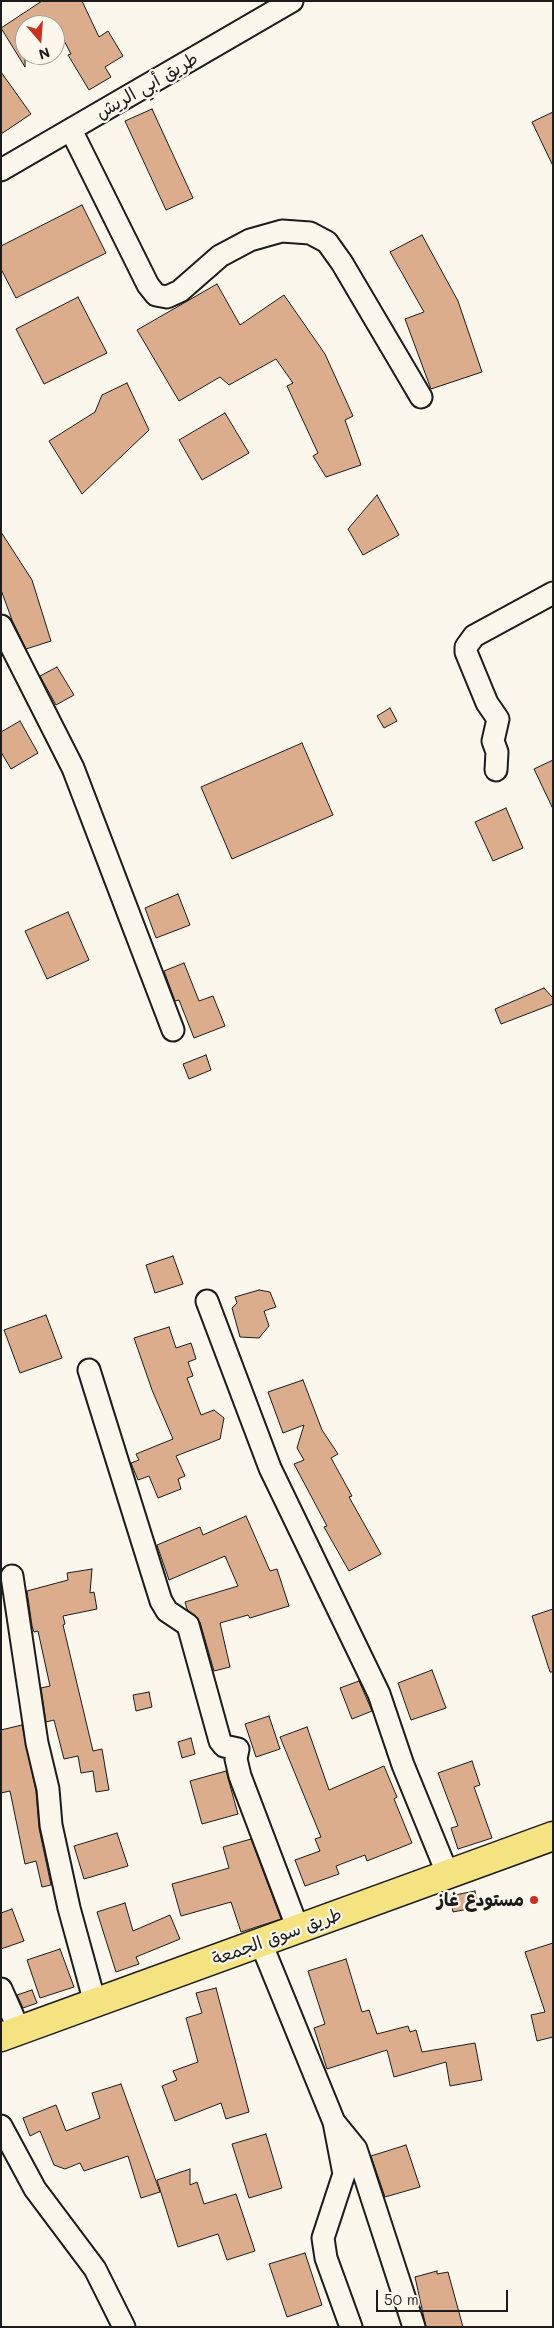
<!DOCTYPE html>
<meta charset="utf-8">
<style>
body{margin:0}
#map{position:relative;width:554px;height:2328px;overflow:hidden;background:#fbf7ec;font-family:Mali,sans-serif}
canvas{display:block}
.frame{position:absolute;inset:0;border:2px solid #1c1c1c;pointer-events:none}
.north{position:absolute;left:15px;top:15px;width:50px;height:50px;box-sizing:border-box;background:#fbf7ec;border:1px solid #a29f99;border-radius:50%;rotate:162deg;font-size:14px;font-weight:700;line-height:20px;text-align:center;color:#1c1c1c}
.north::after{content:'';display:block;margin:auto;width:18px;height:22px;background:#c8321e;clip-path:polygon(50% 0,100% 100%,50% 72%,0 100%)}
.scale{position:absolute;left:376px;top:2290px;width:132px;height:22px;box-sizing:border-box;border:2px solid #1c1c1c;border-top:0;padding-left:6px;font-size:15px;line-height:18px;white-space:nowrap;color:#1c1c1c;-webkit-text-stroke:4px #fbf7ec;paint-order:stroke}
</style>
<div id="map">
<canvas width="554" height="2328"></canvas>
<div class="frame"></div>
<div class="north">N</div>
<div class="scale">50 m</div>
</div>
<script>
const context = document.querySelector('canvas').getContext('2d');
context.lineJoin = 'round';
function paint(path, color) { context.fillStyle = color; context.fill(path, 'evenodd'); }
const shape = rows => new Path2D(rows.map(r => 'M' + r).join(''));
function stroke(path, color, width, dash) { context.strokeStyle = color; context.lineWidth = width; context.lineCap = dash ? 'butt' : 'round'; context.setLineDash(dash || []); context.stroke(path); }
function write(font, color, halo, rows, align = 'center') {
  context.font = font + ' Mali,"Playpen Sans Arabic",sans-serif'; context.lineWidth = 4.5; context.setLineDash([]); context.textBaseline = 'middle'; context.strokeStyle = halo; context.fillStyle = color; for (const [text, x, y, turn = 0] of rows) {
    context.save(); context.translate(x, y); context.rotate((+turn || 0) * Math.PI / 180); context.textAlign = isNaN(turn) ? turn : align; if (halo) context.strokeText(text, 0, 0); context.fillText(text, 0, 0); context.restore();
  }
}
const building = shape([
 [42,1,82,1,99,37,108,31,123,56,105,67,111,77,89,90,68,55,71,54,56,25,25,25,25,67,1,28,42,1],
 [1,72,31,114,1,134,1,72],
 [152,109,193,198,166,210,125,121,152,109],
 [553,112,553,166,532,122,553,112],
 [82,205,106,253,16,298,1,269,1,246,82,205],
 [422,235,458,301,482,372,431,389,405,319,424,312,390,252,422,235],
 [217,284,240,325,284,295,325,354,353,416,345,420,361,465,326,477,313,456,318,453,287,386,293,383,276,359,229,385,220,377,179,401,137,330,217,284],
 [78,297,107,353,44,384,16,329,78,297],
 [127,383,149,430,82,494,49,441,95,412,102,395,127,383],
 [225,413,249,453,202,480,179,440,225,413],
 [377,495,399,535,363,555,348,529,377,495],
 [1,532,32,580,51,641,26,649,12,620,1,590,1,532],
 [57,667,74,695,56,705,40,676,57,667],
 [390,708,397,721,384,728,377,716,390,708],
 [20,721,38,753,11,769,1,752,1,732,20,721],
 [302,743,333,815,232,859,201,787,302,743],
 [553,760,553,809,534,769,553,760],
 [506,808,523,848,493,861,475,822,506,808],
 [178,894,190,925,156,938,145,908,178,894],
 [68,912,89,960,47,979,25,931,68,912],
 [184,963,199,1001,213,996,225,1026,194,1038,179,1000,175,1001,164,971,184,963],
 [544,988,553,998,553,1004,501,1024,495,1009,544,988],
 [206,1055,211,1070,189,1079,183,1064,206,1055],
 [173,1256,183,1284,155,1293,146,1265,173,1256],
 [259,1290,270,1292,276,1307,264,1311,269,1326,259,1338,240,1337,232,1308,237,1303,235,1297,259,1290],
 [46,1315,62,1358,20,1373,4,1330,46,1315],
 [169,1327,176,1348,191,1343,196,1359,188,1362,193,1376,187,1378,201,1415,214,1410,224,1418,220,1439,176,1456,185,1476,178,1479,181,1489,158,1498,149,1476,138,1480,131,1463,139,1460,136,1454,173,1439,152,1390,134,1338,169,1327],
 [303,1380,322,1430,338,1454,331,1458,352,1496,349,1497,381,1554,349,1571,324,1527,327,1526,294,1464,304,1460,297,1448,304,1425,283,1433,268,1392,303,1380],
 [246,1516,270,1571,277,1569,289,1606,250,1618,248,1615,220,1623,230,1667,214,1671,200,1622,187,1609,185,1602,238,1586,225,1556,169,1580,157,1545,200,1527,203,1535,246,1516],
 [92,1569,90,1593,94,1592,97,1609,63,1616,65,1624,63,1625,93,1751,102,1749,109,1790,96,1792,93,1771,81,1773,78,1756,64,1759,54,1720,46,1722,41,1688,50,1686,38,1631,34,1632,32,1626,27,1591,68,1580,67,1573,92,1569],
 [553,1609,553,1672,550,1672,532,1616,553,1609],
 [432,1670,446,1708,411,1720,398,1683,432,1670],
 [359,1681,372,1711,352,1719,340,1688,359,1681],
 [149,1692,152,1707,136,1711,133,1695,149,1692],
 [269,1716,280,1749,256,1757,245,1724,269,1716],
 [22,1725,36,1791,39,1828,51,1885,42,1887,36,1861,25,1864,10,1791,1,1793,1,1730,22,1725],
 [307,1727,329,1790,384,1766,397,1797,394,1799,412,1843,367,1861,365,1855,336,1866,339,1874,305,1886,295,1860,320,1851,315,1839,321,1837,280,1737,307,1727],
 [191,1738,195,1754,182,1758,178,1742,191,1738],
 [472,1761,480,1785,474,1787,492,1838,458,1849,451,1828,458,1826,438,1773,472,1761],
 [226,1771,238,1814,202,1824,190,1781,226,1771],
 [117,1833,128,1866,84,1879,74,1846,117,1833],
 [251,1839,281,1919,241,1932,231,1902,181,1916,172,1884,229,1868,223,1847,251,1839],
 [475,1891,478,1907,453,1912,450,1896,475,1891],
 [125,1903,133,1931,170,1915,180,1939,136,1957,139,1964,116,1972,97,1912,125,1903],
 [12,1909,24,1941,1,1949,1,1913,12,1909],
 [553,1943,553,2037,537,2041,531,2015,545,2012,525,1952,553,1943],
 [60,1949,74,1987,40,1998,27,1960,60,1949],
 [346,1959,362,2012,369,2010,377,2034,408,2026,410,2032,416,2030,422,2052,475,2043,482,2080,450,2086,446,2062,394,2077,387,2050,327,2069,314,2028,325,2024,308,1971,346,1959],
 [216,1988,249,2112,226,2119,221,2103,175,2121,162,2086,177,2080,173,2071,198,2062,186,2018,202,2013,196,1993,216,1988],
 [32,1990,37,2003,23,2008,17,1995,32,1990],
 [121,2084,160,2192,141,2198,128,2156,84,2171,80,2163,65,2169,54,2165,40,2131,30,2136,23,2118,56,2105,66,2131,100,2118,92,2093,121,2084],
 [266,2134,282,2188,249,2198,232,2144,266,2134],
 [406,2145,420,2187,385,2197,371,2156,406,2145],
 [190,2169,190,2185,197,2182,204,2204,236,2194,255,2251,227,2260,218,2234,178,2247,157,2180,190,2169],
 [305,2253,322,2305,287,2317,269,2264,305,2253],
 [437,2271,437,2274,448,2272,463,2327,426,2327,415,2277,437,2271]
]);
paint(building, '#dbad8d');
stroke(building, '#1c1c1c', 1);
const street = shape([
 [71,130,148,285,156,295,167,297,180,291,220,256,250,240,282,231,310,233,327,242,342,263,421,397],
 [1,170,292,1],
 [1,626,73,768,173,1030],
 [496,770,497,752,493,741,498,719,487,703,466,652,466,647,474,636,553,593],
 [207,1301,270,1468,379,1694,403,1765,448,1875],
 [89,1370,161,1601,167,1611,188,1625,220,1741,224,1746,238,1749,236,1759,240,1776,298,1929],
 [12,1576,37,1743,48,1789,51,1825,69,1908,95,2003],
 [261,1943,334,2122,344,2174,323,2238,326,2258,351,2327],
 [1,1989,19,2030],
 [334,2122,356,2149,414,2327],
 [1,2126,35,2189,95,2269,124,2327]
]);
const primary = shape([
 [1,2037,553,1836]
]);
stroke(street, '#1c1c1c', 25);
stroke(primary, '#1c1c1c', 31);
stroke(street, '#fbf7ec', 21);
stroke(primary, '#f5e382', 28);
for (const [x, y, r, color] of [
 [534,1900,5,"#c8321e"]
]) { const dot = new Path2D(); dot.arc(x, y, r, 0, 2 * Math.PI); context.fillStyle = color; context.fill(dot); stroke(dot, '#fbf7ec', 2); }
write('18px', '#1c1c1c', '#fbf7ec', [
 ["طريق أبي الريش",147,86,-30],
 ["طريق سوق الجمعة",277,1937,-20]
]);
write('bold 18px', '#1c1c1c', '#fbf7ec', [
 ["مستودع غاز",524,1900]
], 'right');
</script>
